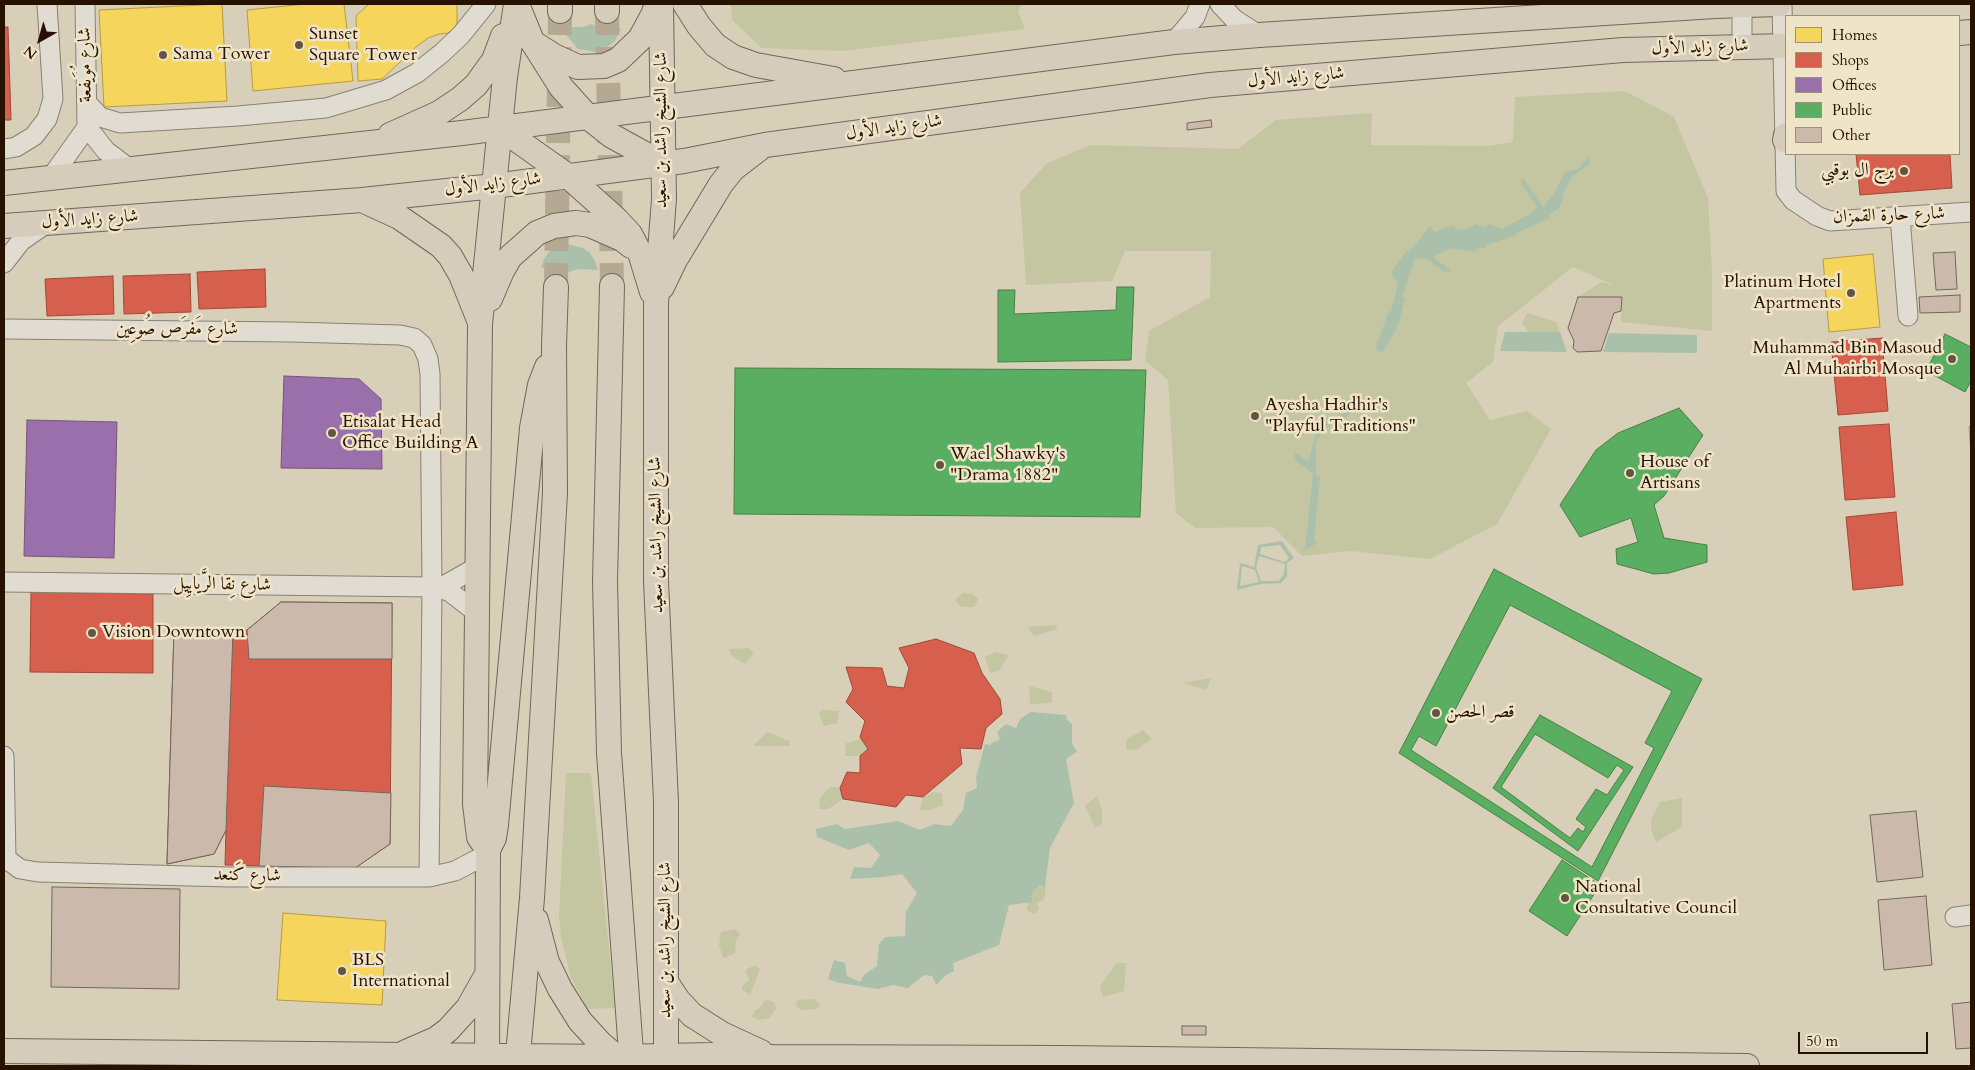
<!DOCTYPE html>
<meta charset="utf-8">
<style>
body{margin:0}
#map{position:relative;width:1975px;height:1070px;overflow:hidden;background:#d8cfb8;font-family:Cardo,serif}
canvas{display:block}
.frame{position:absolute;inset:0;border:5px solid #271200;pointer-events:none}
.legend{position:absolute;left:1785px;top:15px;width:175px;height:140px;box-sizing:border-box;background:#efe4c8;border:1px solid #9f9078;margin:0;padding:6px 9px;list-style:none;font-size:15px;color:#271200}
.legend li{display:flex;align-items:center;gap:10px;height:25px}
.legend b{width:25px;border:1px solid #9f9078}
.north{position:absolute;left:15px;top:15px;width:50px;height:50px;-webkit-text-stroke:4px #efe4c8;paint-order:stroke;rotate:218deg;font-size:14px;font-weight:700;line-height:20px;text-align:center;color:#271200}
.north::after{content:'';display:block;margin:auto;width:18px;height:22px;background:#271200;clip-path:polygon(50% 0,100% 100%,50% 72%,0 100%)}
.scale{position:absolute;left:1798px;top:1032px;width:130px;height:22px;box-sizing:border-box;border:2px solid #271200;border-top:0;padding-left:6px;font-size:15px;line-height:18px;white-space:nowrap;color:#271200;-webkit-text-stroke:4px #efe4c8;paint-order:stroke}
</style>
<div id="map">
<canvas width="1975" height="1070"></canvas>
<div class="frame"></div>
<ul class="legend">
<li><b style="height:14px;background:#f6d55c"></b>Homes</li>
<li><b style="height:14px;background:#d6604d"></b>Shops</li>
<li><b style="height:14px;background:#9970ab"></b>Offices</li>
<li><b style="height:14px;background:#5aae61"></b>Public</li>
<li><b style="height:14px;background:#cbbaac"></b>Other</li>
</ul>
<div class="north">N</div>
<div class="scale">50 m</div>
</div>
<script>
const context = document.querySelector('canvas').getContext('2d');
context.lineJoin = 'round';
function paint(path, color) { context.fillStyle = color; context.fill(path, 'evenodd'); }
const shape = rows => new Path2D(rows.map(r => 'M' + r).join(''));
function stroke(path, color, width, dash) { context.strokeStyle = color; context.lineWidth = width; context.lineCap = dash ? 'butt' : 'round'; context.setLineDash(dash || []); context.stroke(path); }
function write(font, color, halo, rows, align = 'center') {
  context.font = font + ' Cardo,Amiri,serif'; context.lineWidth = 5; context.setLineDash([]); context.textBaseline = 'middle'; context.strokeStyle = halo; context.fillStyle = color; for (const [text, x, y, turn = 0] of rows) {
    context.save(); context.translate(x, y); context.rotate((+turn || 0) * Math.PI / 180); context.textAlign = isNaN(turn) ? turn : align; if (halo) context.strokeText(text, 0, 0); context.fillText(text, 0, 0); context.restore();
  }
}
paint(shape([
 [731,4,1022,4,1018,11,1025,29,842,51,762,48,732,20],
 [1625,91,1674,117,1708,198,1712,273,1712,331,1621,322,1622,297,1578,297,1601,282,1614,285,1573,267,1498,326,1493,362,1466,383,1490,420,1527,411,1551,429,1497,524,1430,559,1350,551,1302,556,1273,527,1195,528,1176,513,1168,380,1145,361,1149,331,1210,297,1211,251,1125,251,1112,281,1026,285,1020,193,1046,164,1090,145,1238,149,1276,120,1372,113,1371,145,1487,146,1513,142,1515,97],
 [1527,313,1556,322,1560,332,1529,332,1522,323],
 [963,593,973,594,978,599,974,607,961,607,955,600],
 [1056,625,1057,629,1034,636,1027,627],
 [749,648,754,653,745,664,732,656,729,649],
 [996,652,1009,655,999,671,990,673,985,657],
 [1211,678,1206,690,1184,683],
 [1029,686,1052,692,1052,703,1030,704],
 [822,710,839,711,837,723,824,726,819,714],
 [1143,730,1152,739,1136,750,1126,749,1126,740],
 [767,732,789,741,790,746,753,746],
 [861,739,868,749,860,756,845,756,846,743],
 [566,773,591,773,615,1008,587,1009,570,975,561,936,559,916],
 [830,787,840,788,843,799,828,809,819,809,820,798],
 [932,792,942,793,943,805,930,810,920,810,922,799],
 [1097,796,1102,810,1102,824,1095,828,1085,806],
 [1682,798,1682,827,1656,842,1651,829,1651,819,1660,802],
 [1040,885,1045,887,1045,896,1043,901,1039,902,1037,904,1039,909,1035,914,1027,910,1028,902,1033,901,1031,896,1033,892],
 [735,929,740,934,736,941,735,954,723,958,719,945,721,932],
 [1117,963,1126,963,1124,991,1103,997,1100,986],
 [755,965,760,969,750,995,742,989,743,985,749,980,745,970],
 [815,999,820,1006,816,1009,802,1010,796,1006,798,1000],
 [767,1000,775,1003,776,1009,769,1018,758,1020,752,1017,755,1010,760,1008,764,1001]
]), '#c3c6a0');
paint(shape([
 [592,24,601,28,621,28,615,41,603,50,596,52,578,49,567,36,563,27,583,27],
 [1589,157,1589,164,1572,177,1562,196,1564,198,1558,209,1549,215,1550,218,1516,233,1516,235,1486,245,1484,249,1479,247,1475,252,1450,248,1433,257,1451,271,1445,272,1428,260,1415,258,1402,298,1405,299,1397,328,1382,353,1375,349,1389,311,1391,312,1398,283,1391,273,1407,250,1409,252,1430,226,1434,232,1454,225,1457,230,1468,229,1475,224,1486,228,1488,224,1502,229,1531,213,1537,207,1520,181,1523,178,1543,207,1554,194,1565,172,1578,169],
 [567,244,583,248,590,253,595,261,598,270,579,269,569,272,561,269,541,268,544,259,548,253,554,248],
 [1505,332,1560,332,1567,352,1500,351],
 [1609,333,1697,335,1697,353,1603,352],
 [1352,410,1352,413,1325,429,1316,442,1316,475,1320,477,1314,539,1317,543,1305,550,1313,473,1295,460,1295,452,1308,462,1319,424],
 [1282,541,1294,558,1287,563,1287,576,1281,583,1261,584,1237,590,1240,563,1254,567,1258,545],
 [1280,545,1289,558,1285,562,1260,554,1261,547],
 [1259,556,1285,564,1284,574,1279,581,1261,581,1256,568],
 [1242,566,1255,570,1259,582,1240,586],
 [1031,712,1066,715,1067,720,1072,724,1072,743,1077,752,1066,759,1074,803,1050,848,1045,887,1040,885,1033,892,1031,896,1033,902,1009,905,999,945,953,963,954,971,946,975,936,985,932,976,924,975,908,988,893,985,878,989,840,983,828,979,834,960,845,963,847,976,860,982,864,975,877,966,879,944,885,937,905,936,906,912,917,893,902,874,883,877,850,879,854,867,871,868,880,855,869,843,849,850,817,837,816,829,837,824,845,829,898,821,920,830,934,824,951,826,963,810,966,793,977,788,976,777,985,744,991,745,992,743,1000,739,997,732,1006,724,1016,728,1020,719]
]), '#aac0ab');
const homes = shape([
 [222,4,227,101,104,107,99,10,222,4],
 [305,4,344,4,353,81,253,91,247,10,305,4],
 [369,4,457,4,457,27,448,33,439,34,428,38,417,46,382,79,358,81,356,16,369,4],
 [1873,254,1880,327,1829,332,1823,259,1873,254],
 [1969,427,1971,427,1971,454,1969,427],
 [283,913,386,921,382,1005,277,1000,283,913]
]);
paint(homes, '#f6d55c');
stroke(homes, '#b89a40', 1);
const shops = shape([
 [4,27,8,27,11,120,4,120,4,27],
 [1856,154,1950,154,1952,188,1860,195,1856,154],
 [265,269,266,307,199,309,197,272,265,269],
 [190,274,191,312,124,314,123,276,190,274],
 [113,276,114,314,47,316,45,279,113,276],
 [1882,338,1888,411,1838,415,1831,342,1882,338],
 [1889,424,1895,497,1845,500,1839,427,1889,424],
 [1896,512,1903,585,1853,590,1846,517,1896,512],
 [31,592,153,594,153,673,30,672,31,592],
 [281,602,392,603,390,844,355,868,225,865,226,830,214,854,167,864,174,630,247,630,281,602],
 [936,639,974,653,982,673,1000,699,1002,714,986,728,981,749,960,748,962,764,923,797,906,795,896,807,843,799,840,788,847,772,860,773,860,756,868,749,860,737,865,721,846,702,853,689,846,667,882,668,887,686,904,688,909,668,899,648,936,639]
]);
paint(shops, '#d6604d');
stroke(shops, '#a24936', 1);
const offices = shape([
 [284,376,359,379,381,399,382,469,281,468,284,376],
 [27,420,117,422,114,558,24,556,27,420]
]);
paint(offices, '#9970ab');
stroke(offices, '#775478', 1);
const public = shape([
 [1117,287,1134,287,1131,360,998,362,998,290,1015,290,1014,314,1116,310,1117,287],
 [1945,334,1971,347,1971,381,1965,392,1926,371,1945,334],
 [735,368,1146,370,1140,517,734,514,735,368],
 [1679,408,1703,435,1664,496,1654,505,1664,538,1707,545,1707,562,1669,573,1654,574,1617,564,1616,549,1638,542,1631,518,1580,537,1560,505,1596,450,1618,433,1679,408],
 [1494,569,1702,679,1598,881,1399,753,1494,569],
 [1510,605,1672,691,1645,743,1654,748,1592,867,1411,750,1419,736,1436,746,1510,605],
 [1540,715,1633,767,1578,851,1493,788,1540,715],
 [1535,734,1608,778,1617,765,1624,770,1607,795,1596,789,1576,819,1586,827,1583,832,1578,828,1570,838,1501,787,1535,734],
 [1562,860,1600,885,1567,936,1529,911,1562,860]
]);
paint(public, '#5aae61');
stroke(public, '#4b7f44', 1);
const building = shape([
 [1211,120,1212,127,1187,130,1187,123,1211,120],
 [1955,252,1957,289,1936,290,1933,253,1955,252],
 [1960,295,1960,312,1920,313,1919,297,1960,295],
 [1578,297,1622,297,1621,311,1614,313,1601,351,1577,352,1573,348,1574,341,1568,328,1578,297],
 [281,602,392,603,392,659,249,659,247,630,281,602],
 [174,630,233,631,226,830,214,854,167,864,174,630],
 [264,786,391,793,390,844,355,868,259,866,264,786],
 [1916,811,1923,877,1877,882,1870,815,1916,811],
 [52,887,180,889,179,989,51,987,52,887],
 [1926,896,1932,965,1884,970,1878,900,1926,896],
 [1971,1002,1971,1048,1956,1049,1952,1004,1971,1002],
 [1182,1026,1206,1026,1206,1035,1182,1035,1182,1026]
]);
paint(building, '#cbbaac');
stroke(building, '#70685a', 1);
stroke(shape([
 [607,11,612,286],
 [556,287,560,11]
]), '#b5a993', 24, [24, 12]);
const minor = shape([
 [1220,4,1234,19,1259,35],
 [1782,4,1786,191,1793,200,1817,216,1830,221,1971,212],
 [1742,5,1742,46],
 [1174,42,1195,17,1200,4],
 [87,103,100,117,120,123,238,116,326,108,386,90,417,73,442,53,461,35,486,4],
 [87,127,106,151,130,169],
 [4,149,16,147,34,136,47,119,53,99,47,4],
 [50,179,87,127,85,4],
 [1900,217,1908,316],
 [4,263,21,241,47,223],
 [4,329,291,332,400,335,414,338,422,345,428,359,430,374,432,587,429,877],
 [4,582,432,587,440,588,450,592,476,612],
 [440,588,477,567],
 [4,756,6,857],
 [4,857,20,869,38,872,228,877,429,877,455,871,478,859,488,850],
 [1955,917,1971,915]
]);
const major = shape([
 [517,4,532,41,561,87,588,117,612,136,663,164],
 [607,4,607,11],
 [661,4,664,199,656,303,656,581,666,802,666,1066],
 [685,4,699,26,715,45,733,57,756,65,834,79],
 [560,11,560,4],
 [1959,33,1971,32],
 [535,44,554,56,578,67,604,66,618,60,640,39,653,15,657,4],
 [500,128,568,176,617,220,630,234,640,253,652,292],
 [390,135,439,113,460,99,476,85,494,60,503,36],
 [1785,140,1786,135],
 [4,183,462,133,1174,42,1259,35,1715,6,1779,4],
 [362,200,399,217,441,246,450,256,461,275,479,320],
 [4,226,362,200,494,186,684,161,765,145,1210,85,1623,50,1786,46],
 [612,286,605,581,609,753,632,1066],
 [662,287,675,260,721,184,733,169,759,149],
 [490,299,502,271,510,257,537,233,554,226,576,223,590,225,622,239,631,246],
 [488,850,479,837,475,804,480,324,505,77,516,4],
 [536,920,547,962,560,989,580,1021,601,1044,621,1061],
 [666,982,678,1000,692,1015,722,1034,761,1052],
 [4,1051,616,1057,711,1055,774,1057,1063,1058,1747,1066],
 [406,1052,436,1039,448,1030,468,1008,486,976],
 [487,1066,488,850,494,838,496,825,532,428,540,385,547,367],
 [517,1066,532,898,555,493,554,346,556,287]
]);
stroke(minor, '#898172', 21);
stroke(major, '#70685a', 26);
stroke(minor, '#e0dcd1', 19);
stroke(major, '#d5ccbc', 24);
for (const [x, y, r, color] of [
 [299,45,5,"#655440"],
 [163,55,5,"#655440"],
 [1904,171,5,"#655440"],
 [1851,293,5,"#655440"],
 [1952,359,5,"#655440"],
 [1255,416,5,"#655440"],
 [332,433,5,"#655440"],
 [940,465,5,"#655440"],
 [1630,473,5,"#655440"],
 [92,633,5,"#655440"],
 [1436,713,5,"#655440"],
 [1565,898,5,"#655440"],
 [342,971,5,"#655440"]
]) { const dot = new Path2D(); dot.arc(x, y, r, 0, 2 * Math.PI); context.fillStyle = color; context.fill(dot); stroke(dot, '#efe4c8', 2); }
write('18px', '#271200', '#efe4c8', [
 ["Sunset",309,35],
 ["Square Tower",309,56],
 ["Sama Tower",173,55],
 ["برج ال بوقبي",1894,171,"right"],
 ["Platinum Hotel",1841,283,"right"],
 ["Apartments",1841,304,"right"],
 ["Muhammad Bin Masoud",1942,349,"right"],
 ["Al Muhairbi Mosque",1942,370,"right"],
 ["Ayesha Hadhir's",1265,406],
 ["\"Playful Traditions\"",1265,427],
 ["Etisalat Head",342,423],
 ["Office Building A",342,444],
 ["Wael Shawky's",950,455],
 ["\"Drama 1882\"",950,476],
 ["House of",1640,463],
 ["Artisans",1640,484],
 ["Vision Downtown",102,633],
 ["قصر الحصن",1446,713],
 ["National",1575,888],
 ["Consultative Council",1575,909],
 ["BLS",352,961],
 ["International",352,982]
], 'left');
write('18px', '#271200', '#efe4c8', [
 ["شارع زايد الأول",1700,48,-2],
 ["شارع مُوَيفعة",86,65,-91],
 ["شارع زايد الأول",1296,78,-5],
 ["شارع زايد الأول",894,128,-8],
 ["شارع الشيخ راشد بن سعيد",662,130,-90],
 ["شارع زايد الأول",493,185,-7],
 ["شارع حارة القمزان",1889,216,-2],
 ["شارع زايد الأول",90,220,-4],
 ["شارع مَفرَص صُوعِين",177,330],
 ["شارع الشيخ راشد بن سعيد",657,535,-91],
 ["شارع نِقا الرَّيايِيل",222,585,1],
 ["شارع كَنعد",247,876,1],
 ["شارع الشيخ راشد بن سعيد",666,940,-90]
]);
</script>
